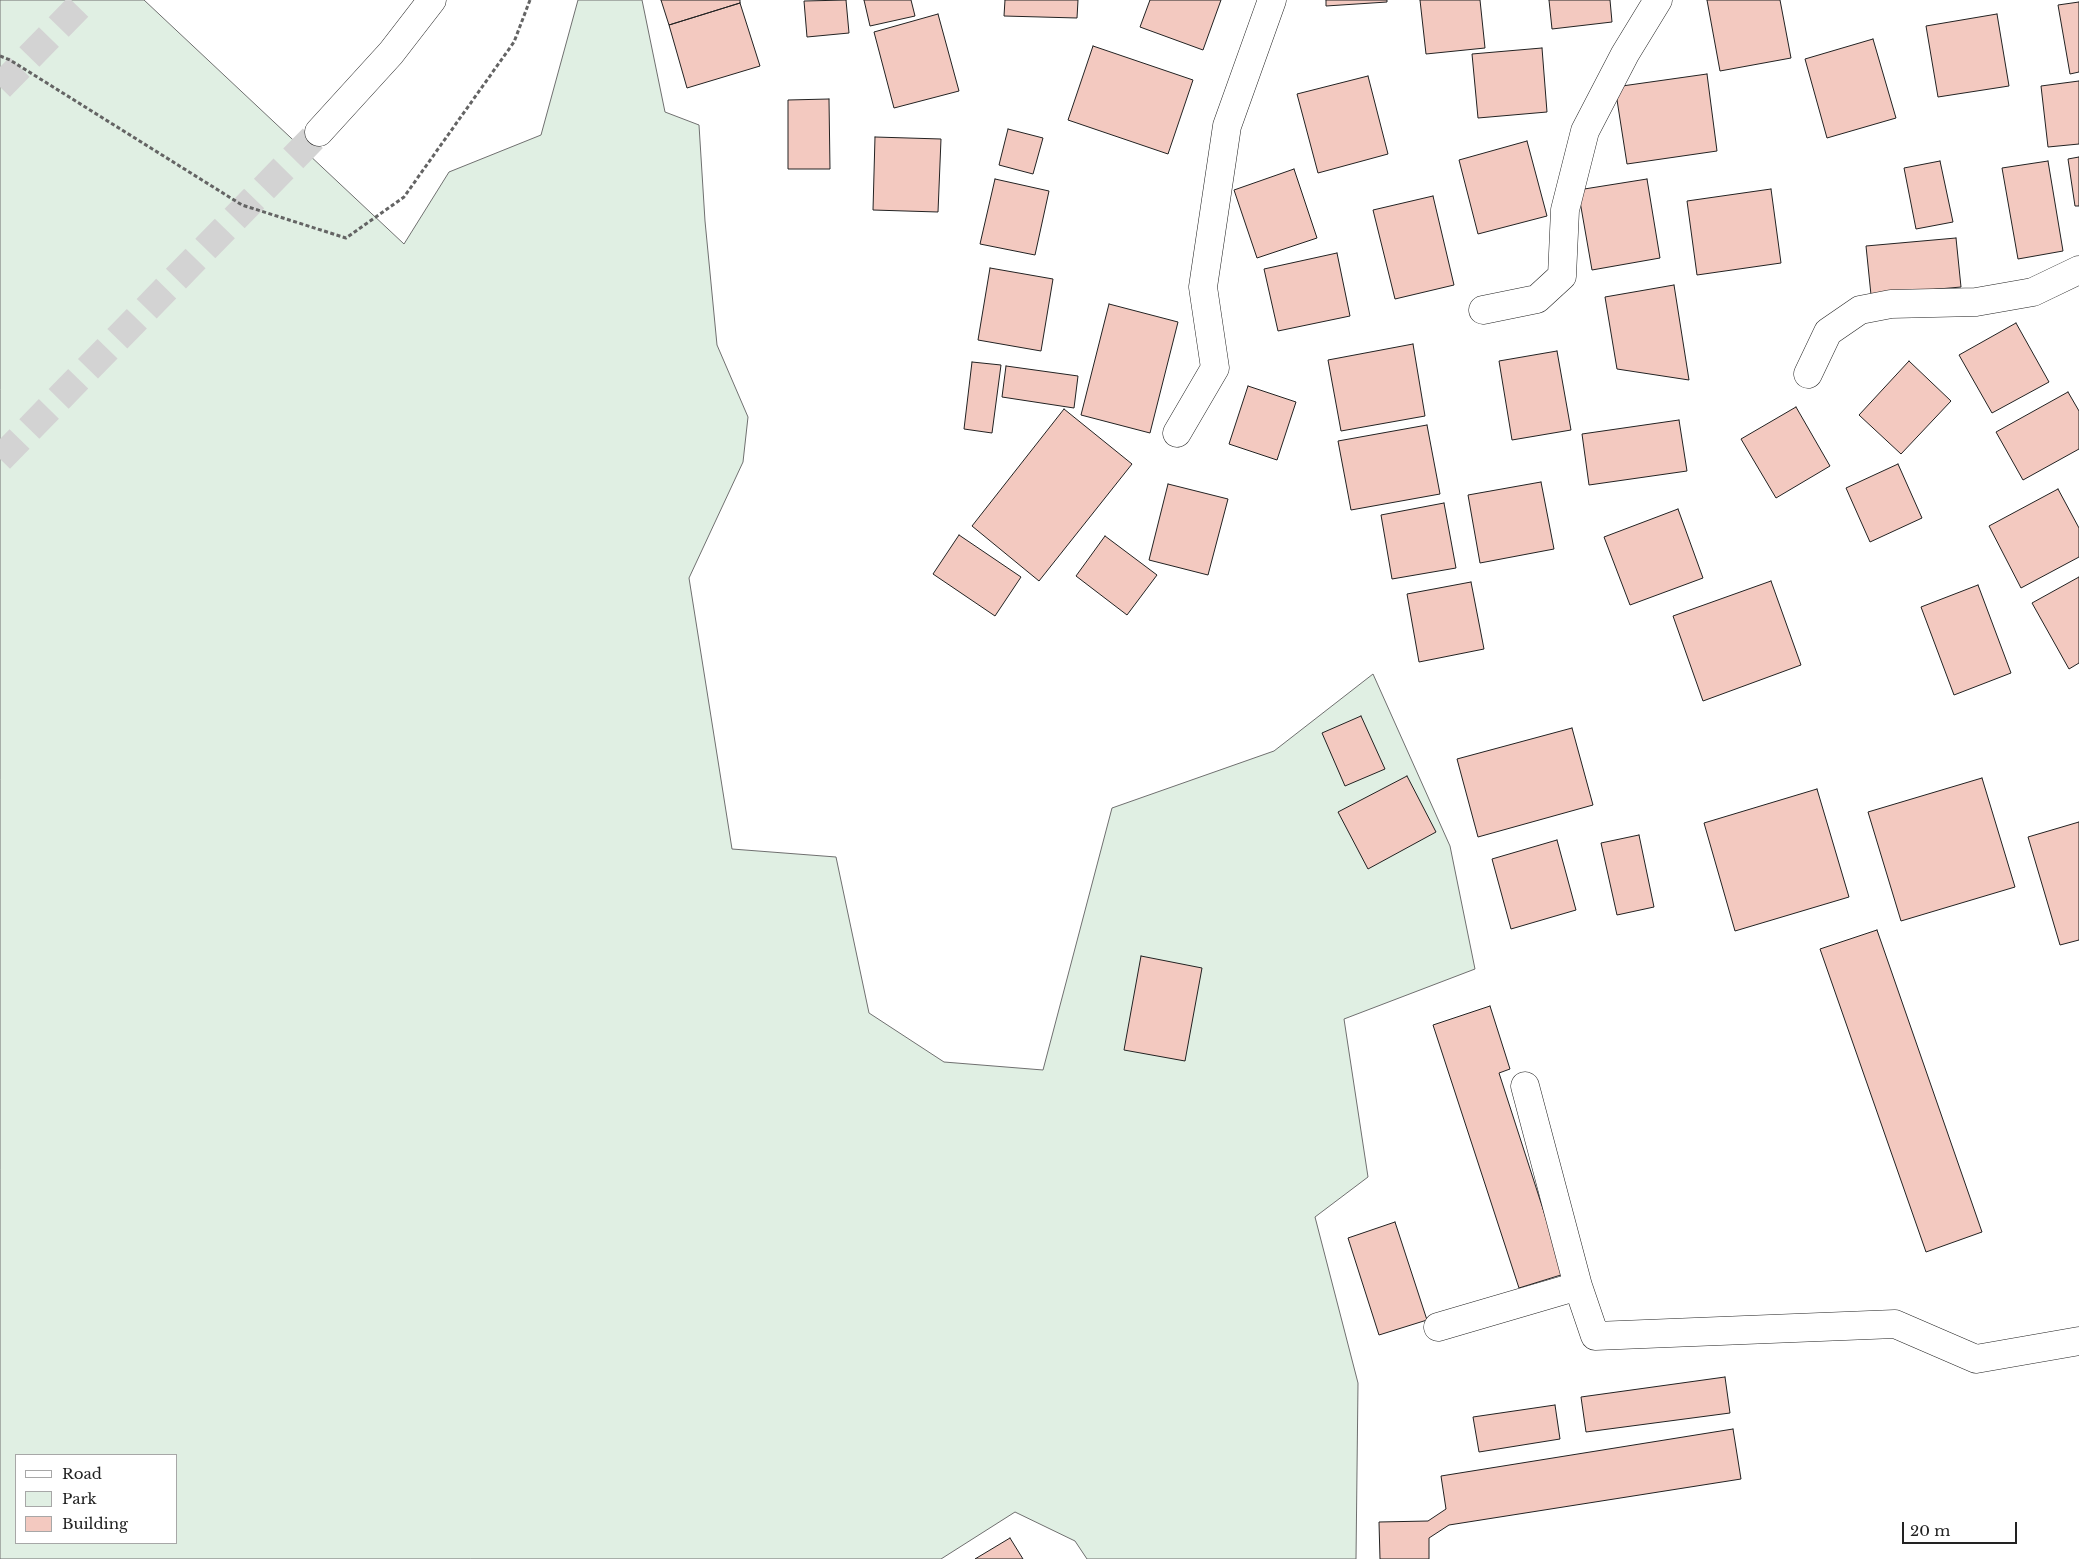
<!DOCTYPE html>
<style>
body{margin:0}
#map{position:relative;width:2079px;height:1559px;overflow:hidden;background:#fff;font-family:"Libre Baskerville",serif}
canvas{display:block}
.legend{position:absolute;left:15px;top:1454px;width:162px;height:90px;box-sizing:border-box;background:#fff;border:1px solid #a7a7a7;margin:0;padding:6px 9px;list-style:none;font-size:15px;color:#222}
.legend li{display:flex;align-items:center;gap:10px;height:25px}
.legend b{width:25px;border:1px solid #a7a7a7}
.scale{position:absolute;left:1902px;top:1522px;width:115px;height:22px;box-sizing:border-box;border:2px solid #222;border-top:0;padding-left:6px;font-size:15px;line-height:18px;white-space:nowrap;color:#222;-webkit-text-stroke:4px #fff;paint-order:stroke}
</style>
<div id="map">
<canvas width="2079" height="1559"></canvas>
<ul class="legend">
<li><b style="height:6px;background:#fff"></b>Road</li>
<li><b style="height:14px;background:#e0efe3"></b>Park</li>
<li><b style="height:14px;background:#f3c9c0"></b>Building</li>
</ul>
<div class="scale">20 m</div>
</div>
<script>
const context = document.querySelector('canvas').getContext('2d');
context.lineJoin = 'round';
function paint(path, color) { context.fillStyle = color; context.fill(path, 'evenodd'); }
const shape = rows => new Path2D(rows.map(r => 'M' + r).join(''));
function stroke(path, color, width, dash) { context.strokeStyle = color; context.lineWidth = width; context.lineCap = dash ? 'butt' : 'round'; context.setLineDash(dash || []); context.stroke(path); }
const green = shape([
 [0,0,144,0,404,244,449,172,541,135,578,0,642,0,665,112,699,125,705,221,717,345,748,417,743,462,689,578,732,849,836,857,869,1013,944,1062,1043,1070,1112,808,1274,751,1373,674,1450,846,1475,969,1344,1019,1368,1177,1315,1217,1358,1383,1356,1559,1087,1559,1075,1541,1015,1512,941,1559,0,1559,0,0],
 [16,1455,176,1455,176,1543,16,1543,16,1455]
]);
paint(green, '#e0efe3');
stroke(green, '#6f6f6f', 1);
const building = shape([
 [661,0,740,0,740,3,669,25,661,0],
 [846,0,849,33,807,37,804,1,846,0],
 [864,0,911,0,915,16,870,26,864,0],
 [1005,0,1078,0,1077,18,1004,16,1005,0],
 [1150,0,1221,0,1203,50,1140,27,1150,0],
 [1326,0,1387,0,1387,2,1326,6,1326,0],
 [1420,0,1480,0,1485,48,1426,54,1420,0],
 [1549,0,1610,0,1612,22,1552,29,1549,0],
 [1707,0,1780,0,1791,58,1720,71,1707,0],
 [2079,2,2079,72,2070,74,2058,5,2079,2],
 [740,3,760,66,687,88,669,25,740,3],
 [938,14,959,91,894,108,874,32,938,14],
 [1997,14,2009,86,1938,97,1926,26,1997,14],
 [1873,39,1896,118,1827,138,1805,59,1873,39],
 [1093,46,1193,80,1168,154,1068,120,1093,46],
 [1542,48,1547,112,1478,118,1472,54,1542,48],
 [1707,74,1717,151,1627,164,1615,87,1707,74],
 [1368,76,1388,154,1318,173,1297,94,1368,76],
 [2079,81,2079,144,2048,147,2041,86,2079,81],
 [829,99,830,169,788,169,788,100,829,99],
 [1008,129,1043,138,1033,174,999,165,1008,129],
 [875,137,941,139,938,212,873,210,875,137],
 [1527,141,1547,216,1478,234,1459,160,1527,141],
 [2079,157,2079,206,2075,206,2068,159,2079,157],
 [1940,161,1953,222,1916,229,1904,168,1940,161],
 [2048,161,2063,251,2018,259,2002,168,2048,161],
 [1294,169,1317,238,1257,258,1234,190,1294,169],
 [995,179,1049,191,1035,255,980,244,995,179],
 [1647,179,1660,258,1592,270,1578,190,1647,179],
 [1771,189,1781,263,1697,275,1687,201,1771,189],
 [1433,196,1454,285,1395,299,1373,210,1433,196],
 [1956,238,1961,287,1871,295,1866,246,1956,238],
 [1337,253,1350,316,1278,331,1264,269,1337,253],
 [990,268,1053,279,1041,351,978,340,990,268],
 [1674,285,1689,380,1617,369,1605,297,1674,285],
 [1109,304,1178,322,1150,433,1081,415,1109,304],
 [2016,323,2049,382,1992,413,1959,355,2016,323],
 [1413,344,1425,416,1341,431,1328,360,1413,344],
 [1557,351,1571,430,1512,440,1499,361,1557,351],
 [1909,361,1951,401,1901,454,1859,415,1909,361],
 [972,362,1001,365,992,433,964,429,972,362],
 [1006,366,1078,376,1074,408,1002,397,1006,366],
 [1248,386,1296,402,1277,460,1229,444,1248,386],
 [2068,392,2079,411,2079,449,2023,480,1996,432,2068,392],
 [1796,407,1830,466,1776,498,1741,439,1796,407],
 [1064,409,1132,464,1039,581,972,526,1064,409],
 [1679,420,1687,471,1589,485,1582,434,1679,420],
 [1427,425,1440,494,1351,510,1338,441,1427,425],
 [1898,464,1922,518,1870,542,1846,488,1898,464],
 [1541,482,1554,549,1480,563,1468,495,1541,482],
 [1168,484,1228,499,1208,575,1149,560,1168,484],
 [2058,489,2079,528,2079,557,2021,588,1989,526,2058,489],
 [1444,503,1456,568,1392,579,1381,515,1444,503],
 [1678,509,1703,578,1630,605,1604,537,1678,509],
 [959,535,1021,577,995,616,933,574,959,535],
 [1105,536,1157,575,1127,615,1076,576,1105,536],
 [2079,577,2079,663,2069,669,2032,603,2079,577],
 [1771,581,1801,665,1703,701,1673,616,1771,581],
 [1471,582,1484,649,1419,662,1407,594,1471,582],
 [1978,585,2011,673,1954,695,1921,607,1978,585],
 [1361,716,1385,769,1345,786,1322,733,1361,716],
 [1572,728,1593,805,1478,837,1457,759,1572,728],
 [1407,776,1436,832,1368,869,1338,812,1407,776],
 [1982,778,2015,887,1901,921,1868,812,1982,778],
 [1817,789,1849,897,1735,931,1704,823,1817,789],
 [2079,822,2079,940,2060,945,2028,837,2079,822],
 [1639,835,1654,907,1617,915,1601,843,1639,835],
 [1557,840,1576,910,1511,929,1492,859,1557,840],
 [1877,930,1982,1232,1926,1252,1820,949,1877,930],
 [1141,956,1202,968,1185,1061,1124,1050,1141,956],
 [1490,1006,1510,1069,1499,1073,1564,1274,1519,1288,1433,1025,1490,1006],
 [1395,1222,1427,1320,1379,1335,1348,1238,1395,1222],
 [1725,1377,1730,1413,1586,1432,1581,1397,1725,1377],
 [1555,1405,1560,1439,1479,1452,1473,1417,1555,1405],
 [1733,1429,1741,1479,1449,1525,1429,1538,1429,1559,1380,1559,1379,1522,1428,1521,1446,1509,1441,1476,1733,1429],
 [1010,1538,1023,1559,975,1559,1010,1538]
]);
paint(building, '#f3c9c0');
stroke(building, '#222', 1);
stroke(shape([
 [0,459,319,132]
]), '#d3d3d3', 28, [28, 14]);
stroke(shape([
 [0,87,85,0]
]), '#d3d3d3', 28, [28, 14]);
const minor = shape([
 [319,132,391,53,432,0],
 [1483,310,1537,299,1562,276,1565,210,1585,131,1625,54,1658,0],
 [1808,374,1828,332,1860,310,1891,304,1976,302,2033,292,2079,270],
 [1177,433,1215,368,1203,287,1227,126,1272,0],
 [1525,1086,1578,1286],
 [1438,1327,1578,1286,1595,1336,1895,1324,1976,1359,2079,1341]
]);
stroke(minor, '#222', 29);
stroke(shape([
 [0,56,10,60,242,205,346,238,404,197,514,42,530,0]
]), '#646464', 3, [4, 2.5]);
stroke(minor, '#fff', 28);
</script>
